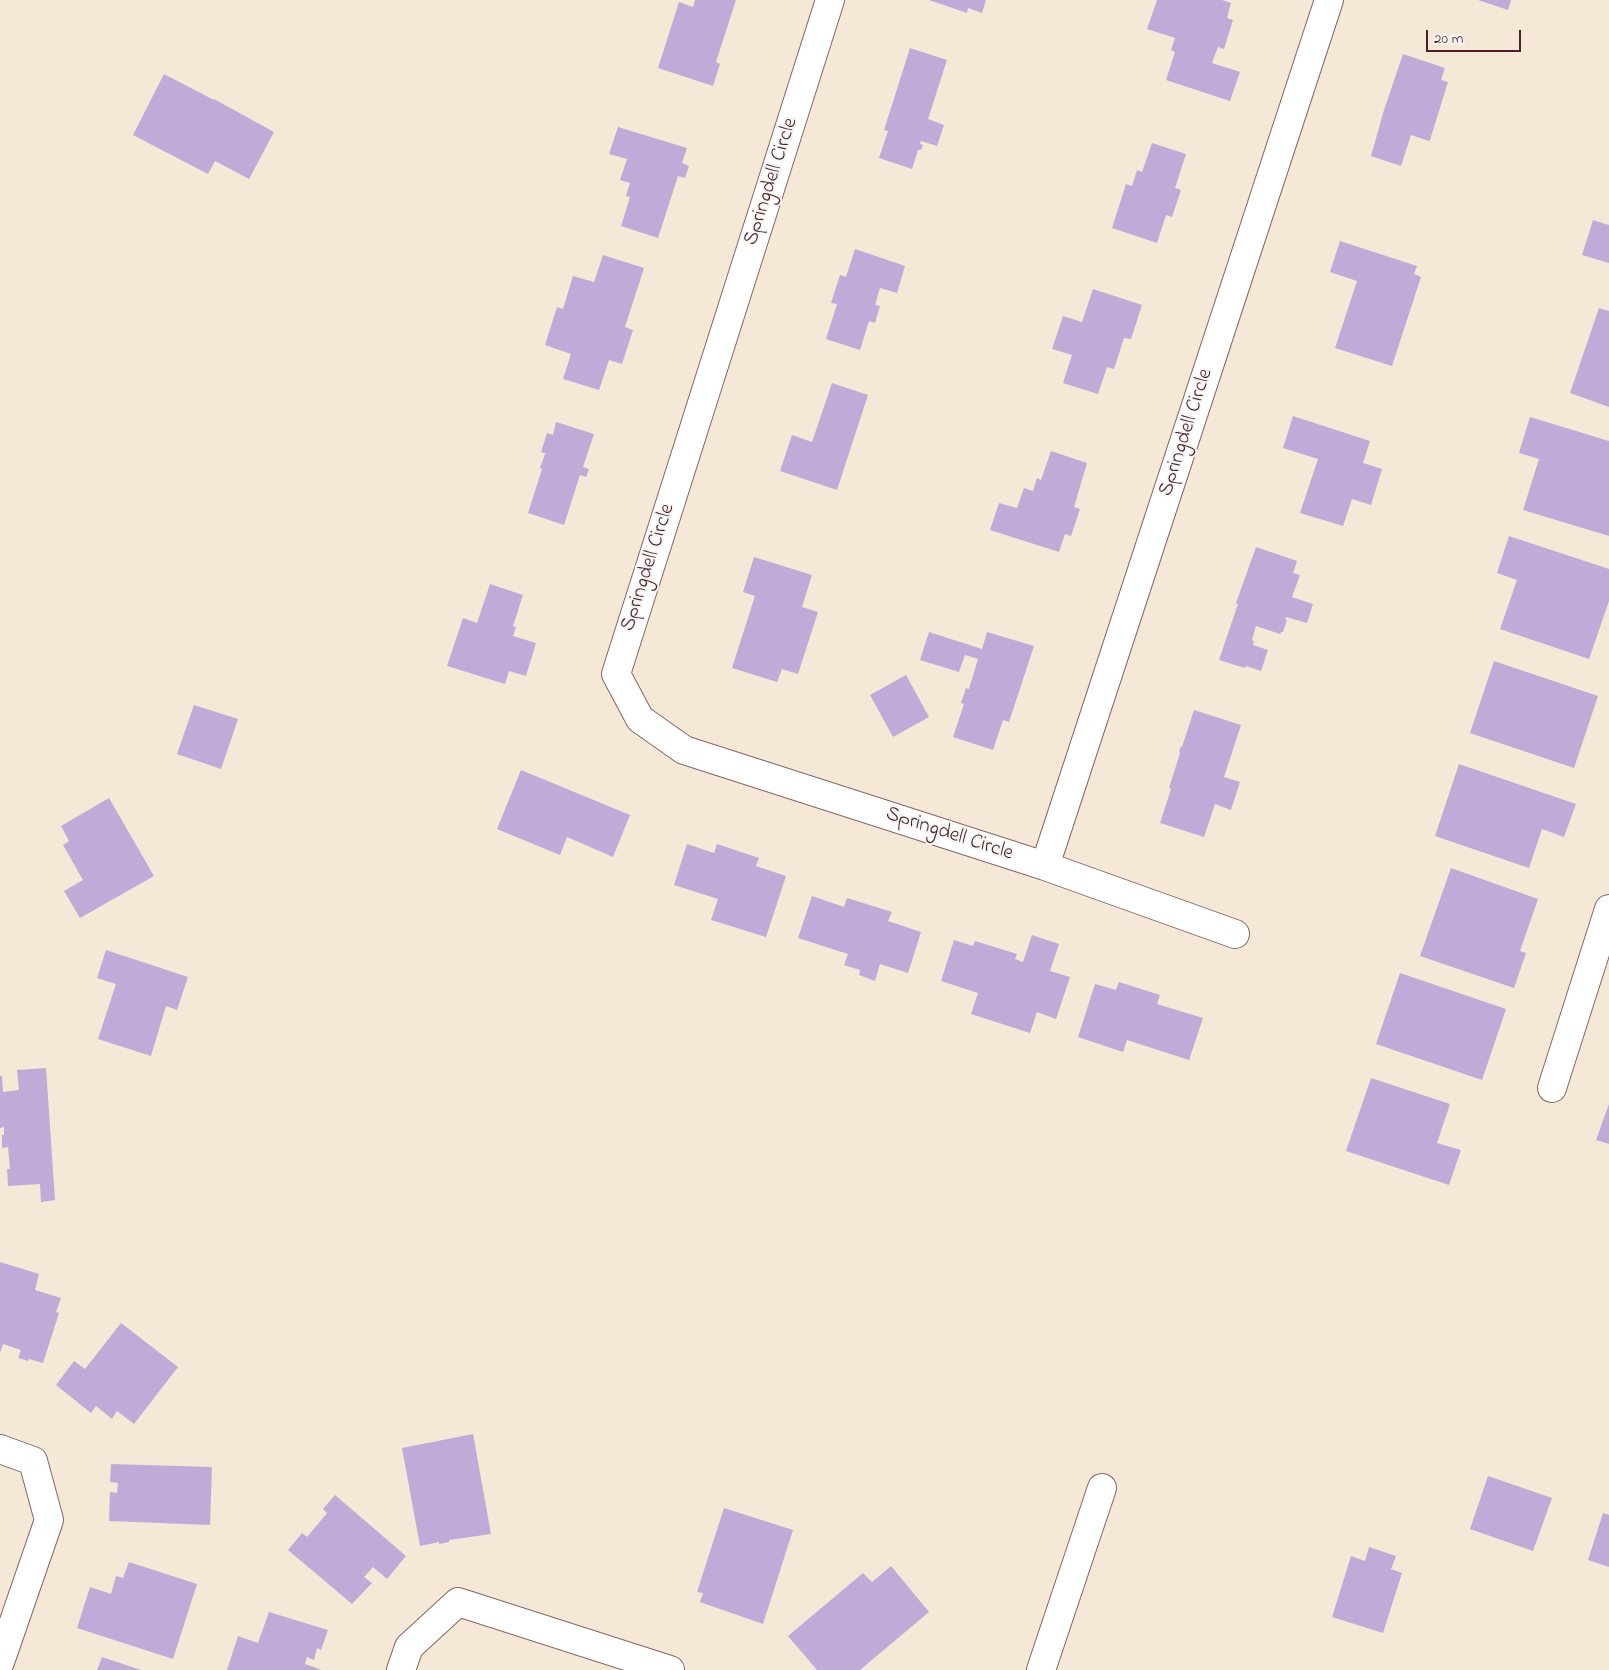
<!DOCTYPE html>
<style>
body{margin:0}
#map{position:relative;width:1609px;height:1670px;overflow:hidden;background:#f5e8d6;font-family:"Indie Flower",sans-serif}
canvas{display:block}
.scale{position:absolute;left:1426px;top:30px;width:95px;height:22px;box-sizing:border-box;border:2px solid #4a1f2b;border-top:0;padding-left:6px;font-size:15px;line-height:18px;white-space:nowrap;color:#4a1f2b;-webkit-text-stroke:4px #f6f6f2;paint-order:stroke}
</style>
<div id="map">
<canvas width="1609" height="1670"></canvas>
<div class="scale">20 m</div>
</div>
<script>
const context = document.querySelector('canvas').getContext('2d');
context.lineJoin = 'round';
function paint(path, color) { context.fillStyle = color; context.fill(path, 'evenodd'); }
const shape = rows => new Path2D(rows.map(r => 'M' + r).join(''));
function stroke(path, color, width, dash) { context.strokeStyle = color; context.lineWidth = width; context.lineCap = dash ? 'butt' : 'round'; context.setLineDash(dash || []); context.stroke(path); }
function write(font, color, halo, rows, align = 'center') {
  context.font = font + ' "Indie Flower",sans-serif'; context.lineWidth = 4; context.setLineDash([]); context.textBaseline = 'middle'; context.strokeStyle = halo; context.fillStyle = color; for (const [text, x, y, turn = 0] of rows) {
    context.save(); context.translate(x, y); context.rotate((+turn || 0) * Math.PI / 180); context.textAlign = isNaN(turn) ? turn : align; if (halo) context.strokeText(text, 0, 0); context.fillText(text, 0, 0); context.restore();
  }
}
paint(shape([
 [695,0,736,0,716,62,720,64,713,86,658,68,679,2,693,7],
 [929,0,986,0,982,13,968,8,967,13],
 [1157,0,1222,0,1231,3,1227,18,1233,20,1224,49,1218,47,1212,63,1240,72,1230,101,1166,80,1175,52,1171,50,1175,38,1147,29],
 [1478,0,1511,0,1508,10],
 [910,48,947,60,928,119,944,125,937,146,921,141,920,144,923,145,921,150,918,150,912,169,879,158,888,131,884,130],
 [1403,54,1445,68,1441,80,1448,82,1430,140,1429,141,1411,135,1401,166,1371,156,1384,110],
 [164,74,214,100,214,99,274,132,249,179,215,161,208,174,133,135],
 [618,127,687,148,682,163,689,166,685,178,678,176,658,238,621,226,630,197,626,196,630,183,620,180,627,159,609,154],
 [1152,143,1186,154,1175,188,1181,190,1172,217,1166,215,1157,243,1112,228,1126,184,1132,186,1137,170,1142,172],
 [1593,220,1609,225,1609,263,1582,255],
 [1340,241,1417,266,1414,274,1421,277,1392,366,1335,348,1357,281,1330,272],
 [855,249,905,266,897,293,880,288,875,305,880,306,875,323,869,321,860,350,826,339,837,304,831,303,840,275,846,277],
 [603,255,644,268,625,327,633,330,622,364,609,360,599,390,563,379,571,354,545,345,557,307,563,309,573,276,594,282],
 [1093,289,1142,305,1131,339,1124,338,1114,369,1107,367,1098,394,1063,383,1072,355,1052,349,1063,316,1082,322],
 [1599,308,1609,311,1609,407,1570,393],
 [832,383,868,395,837,490,780,471,792,435,812,442],
 [1293,416,1370,441,1363,463,1382,469,1371,505,1352,499,1343,526,1300,513,1318,459,1283,448],
 [1530,417,1609,441,1609,536,1523,510,1539,459,1519,453],
 [556,422,594,434,583,467,589,469,586,477,580,475,564,525,528,513,542,469,540,468,545,454,547,454,541,452,547,433,553,435],
 [1051,451,1087,463,1074,507,1080,509,1071,536,1065,534,1059,552,990,530,999,503,1017,508,1024,488,1033,491,1037,478,1041,480],
 [1509,536,1609,569,1609,601,1589,659,1500,629,1517,580,1497,573],
 [1256,547,1297,561,1293,573,1300,575,1292,597,1313,604,1307,623,1286,617,1285,619,1287,620,1283,632,1281,632,1280,634,1256,626,1252,640,1254,641,1253,645,1268,650,1261,671,1246,666,1245,668,1219,660,1238,604,1236,603],
 [754,557,812,575,802,607,818,612,798,674,782,669,777,682,732,668,755,596,743,592],
 [490,584,523,595,513,626,516,627,513,636,536,643,526,676,509,671,505,684,447,666,463,618,477,623],
 [929,632,982,649,987,632,1034,646,1009,722,1003,720,993,750,953,737,964,704,961,703,966,688,969,689,978,659,965,655,959,672,920,660],
 [1494,661,1598,696,1574,768,1470,733],
 [906,675,929,717,893,737,870,695],
 [194,705,238,719,221,769,177,754],
 [1194,710,1241,725,1224,777,1240,782,1231,810,1215,804,1204,837,1160,823,1171,789,1169,788,1180,753,1179,752,1181,746,1182,747],
 [1459,764,1576,804,1564,837,1542,829,1529,868,1435,836],
 [521,770,630,815,613,857,567,837,560,855,497,829],
 [109,798,154,876,80,918,64,891,83,880,63,845,69,841,61,826],
 [687,844,714,853,717,844,759,858,756,866,786,876,766,937,711,920,718,899,674,885],
 [1451,868,1538,899,1520,951,1526,953,1514,988,1420,956],
 [812,896,844,907,847,898,892,912,888,921,921,932,908,973,880,964,875,981,859,975,860,970,844,965,848,954,798,938],
 [1032,935,1059,944,1050,971,1070,977,1056,1019,1037,1012,1030,1033,971,1014,978,993,941,981,954,940,973,946,975,941,1017,954,1015,959,1023,962],
 [106,950,188,977,177,1010,166,1006,151,1056,98,1039,116,984,97,978],
 [1400,973,1506,1009,1482,1080,1376,1044],
 [1119,982,1160,995,1157,1004,1203,1018,1189,1060,1127,1040,1123,1052,1078,1037,1095,984,1116,990],
 [46,1068,55,1200,41,1202,40,1184,8,1186,7,1169,10,1169,8,1147,2,1148,2,1135,4,1135,4,1127,0,1128,0,1076,2,1076,3,1092,19,1090,17,1070],
 [1371,1078,1450,1104,1437,1143,1461,1150,1449,1185,1346,1151],
 [1609,1104,1609,1144,1596,1140],
 [0,1262,39,1274,35,1290,61,1298,56,1312,59,1313,43,1363,29,1359,28,1361,18,1358,21,1350,3,1344,0,1353],
 [121,1323,178,1367,134,1424,117,1411,112,1419,96,1406,91,1413,56,1385,74,1361,85,1369],
 [473,1434,491,1534,449,1540,449,1542,439,1544,439,1542,420,1546,402,1448],
 [111,1464,212,1467,210,1525,109,1521,110,1492,117,1493,118,1483,110,1482],
 [1488,1476,1552,1498,1533,1551,1470,1529],
 [335,1495,406,1556,387,1579,373,1567,364,1577,372,1583,352,1604,288,1550,302,1533,307,1537,327,1513,323,1509],
 [724,1508,793,1530,763,1624,700,1602,703,1593,697,1592],
 [1603,1513,1609,1515,1609,1567,1588,1560],
 [1369,1547,1396,1556,1391,1569,1402,1573,1383,1633,1332,1617,1351,1556,1365,1561],
 [129,1562,197,1584,173,1659,77,1628,90,1587,111,1594,116,1576,123,1578],
 [891,1566,929,1612,860,1670,817,1670,788,1636,863,1573,872,1582],
 [269,1612,328,1630,321,1650,317,1648,314,1660,307,1657,305,1664,322,1670,227,1670,238,1636,258,1643],
 [102,1657,141,1670,97,1670]
]), '#c1aad8');
const minor = shape([
 [830,0,616,674,640,719,684,750,1045,866,1235,934],
 [1045,866,1329,0],
 [1552,1088,1609,909],
 [0,1449,33,1461,49,1520,0,1662],
 [401,1670,409,1647,458,1602,670,1670],
 [1041,1670,1102,1488]
]);
stroke(minor, '#866567', 30);
stroke(minor, '#fff', 28);
write('21px', '#4a1f2b', '#f6f6f2', [
 ["Springdell Circle",772,182,-72],
 ["Springdell Circle",1187,433,-72],
 ["Springdell Circle",649,568,-72],
 ["Springdell Circle",949,835,18]
]);
</script>
